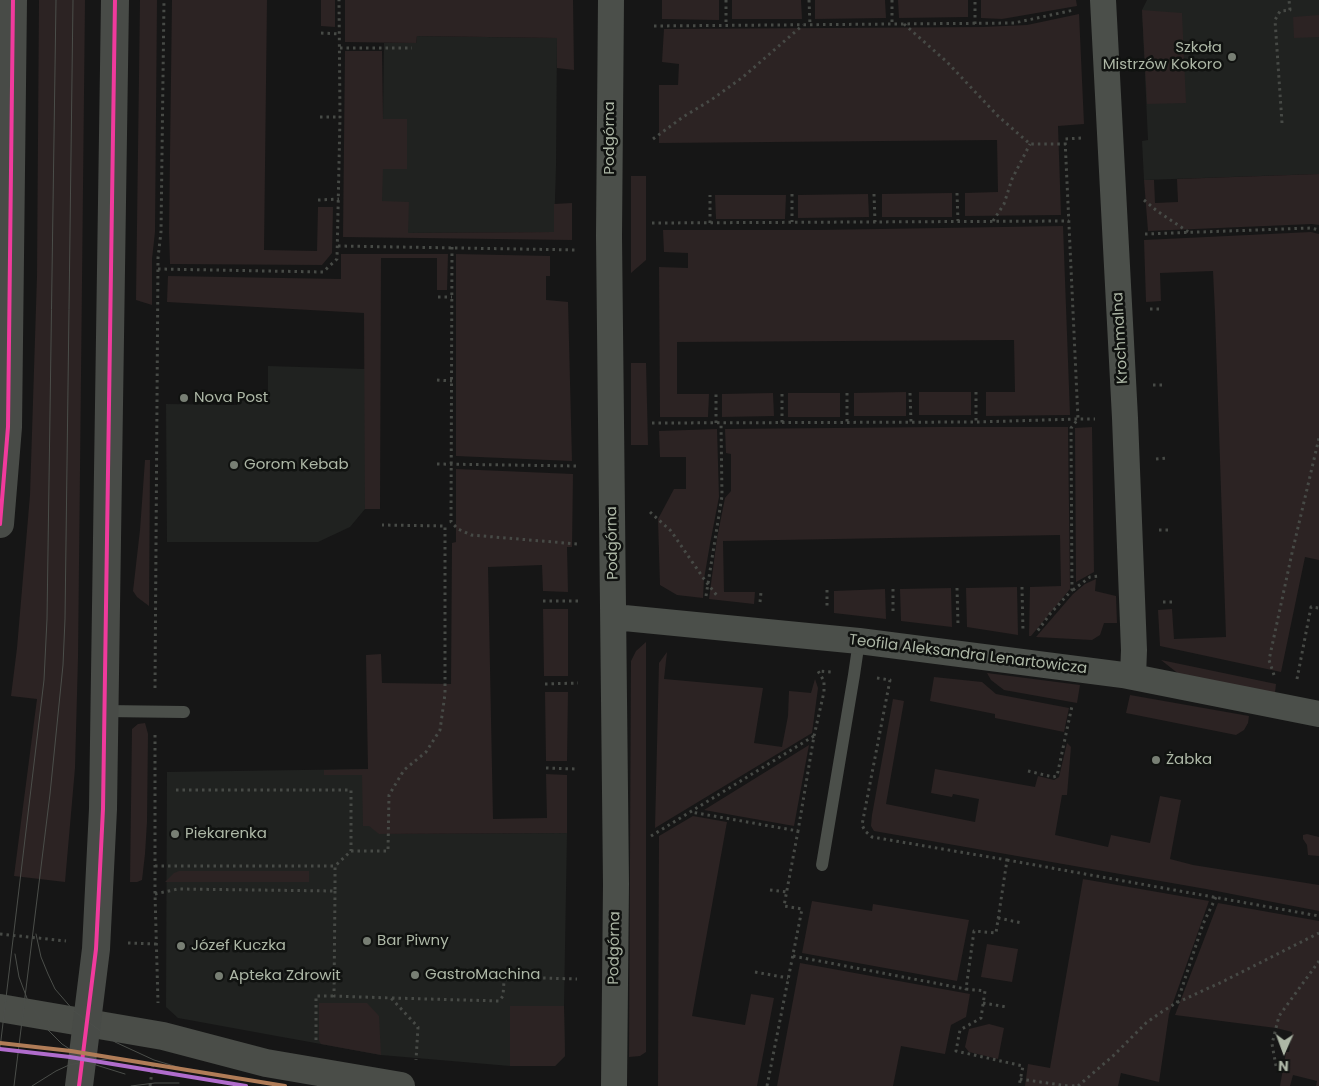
<!DOCTYPE html>
<meta charset="utf-8">
<style>
body{margin:0}
#map{position:relative;width:1319px;height:1086px;overflow:hidden;background:#161616;font-family:Poppins,sans-serif}
canvas{display:block}
.north{position:absolute;left:1259px;top:1026px;width:50px;height:50px;-webkit-text-stroke:4px #101210;paint-order:stroke;rotate:182deg;font-size:14px;font-weight:700;line-height:20px;text-align:center;color:#adb7a6}
.north::after{content:'';display:block;margin:auto;width:18px;height:22px;background:#adb7a6;clip-path:polygon(50% 0,100% 100%,50% 72%,0 100%)}
</style>
<div id="map">
<canvas width="1319" height="1086"></canvas>
<div class="north">N</div>
</div>
<script>
const context = document.querySelector('canvas').getContext('2d');
context.lineJoin = 'round';
function paint(path, color) { context.fillStyle = color; context.fill(path, 'evenodd'); }
const shape = rows => new Path2D(rows.map(r => 'M' + r).join(''));
function stroke(path, color, width, dash) { context.strokeStyle = color; context.lineWidth = width; context.lineCap = dash ? 'butt' : 'round'; context.setLineDash(dash || []); context.stroke(path); }
function write(font, color, halo, rows, align = 'center') {
  context.font = font + ' Poppins,sans-serif'; context.lineWidth = 5; context.setLineDash([]); context.textBaseline = 'middle'; context.strokeStyle = halo; context.fillStyle = color; for (const [text, x, y, turn = 0] of rows) {
    context.save(); context.translate(x, y); context.rotate((+turn || 0) * Math.PI / 180); context.textAlign = isNaN(turn) ? turn : align; if (halo) context.strokeText(text, 0, 0); context.fillText(text, 0, 0); context.restore();
  }
}
paint(shape([
 [1147,0,1319,0,1319,174,1144,180,1142,141,1148,140,1142,10],
 [417,36,557,38,556,166,554,232,408,233,382,201,382,169,407,169,383,119,384,43,416,43],
 [268,366,365,369,365,509,350,527,318,542,167,542,166,404,237,405,237,393,268,392],
 [368,769,379,834,567,833,564,1006,565,1056,555,1066,510,1066,381,1055,178,1018,166,1007,167,772]
]), '#202220');
paint(shape([
 [39,0,85,0,78,658,75,768,65,882,14,876,37,699,11,696,17,648,30,495,37,276],
 [140,0,157,0,155,232,152,259,152,305,136,300],
 [172,0,267,0,264,250,317,251,318,207,333,207,332,253,322,265,170,264,169,232],
 [321,0,335,0,335,27,321,26],
 [345,0,573,0,574,70,557,68,557,38,417,36,416,43,345,42],
 [662,0,719,0,719,20,662,19],
 [732,0,801,0,802,19,732,19],
 [815,0,885,0,886,18,815,19],
 [898,0,968,0,968,17,899,18],
 [981,0,1076,0,1077,6,1002,19,981,18],
 [1142,10,1182,13,1186,103,1147,104],
 [1079,14,1084,124,1058,126,1061,215,965,216,965,193,998,192,997,140,659,143,659,85,678,85,679,64,662,62,664,29,983,27,1027,25],
 [1319,15,1319,37,1294,38,1293,17],
 [345,51,382,51,383,119,407,119,407,169,383,169,382,201,409,202,408,233,554,232,554,204,572,203,572,240,343,237],
 [1319,174,1319,225,1312,224,1148,231,1144,180,1154,180,1155,203,1178,202,1177,179],
 [631,176,646,176,646,260,631,273],
 [952,193,952,217,882,217,882,194],
 [868,194,869,217,798,218,798,195],
 [715,195,786,195,785,219,716,219],
 [1063,226,1070,415,986,416,986,392,1015,392,1014,340,677,342,677,394,709,394,708,417,660,417,659,267,688,268,688,253,664,252,663,230,818,230],
 [1311,232,1319,234,1319,560,1305,557,1281,672,1160,646,1158,610,1172,609,1174,639,1226,637,1215,313,1213,271,1160,273,1161,301,1146,302,1144,240],
 [341,254,448,254,447,290,437,290,437,258,381,258,380,509,365,509,364,313,167,302,168,276,341,279],
 [456,254,550,256,550,276,546,276,546,300,568,302,572,461,456,456],
 [631,363,646,363,648,445,631,445],
 [906,392,906,416,854,416,854,393],
 [919,392,971,392,971,415,919,415],
 [773,393,774,416,722,417,722,394],
 [788,393,840,393,840,417,788,417],
 [939,427,1068,427,1070,589,1031,636,1029,636,1030,587,1061,586,1060,535,723,541,724,592,755,592,754,604,709,599,717,538,725,498,731,491,731,454,726,453,725,429],
 [1092,427,1094,572,1076,582,1075,428],
 [717,429,719,497,710,544,704,579,703,598,677,595,660,585,658,519,674,489,686,489,686,457,660,457,659,431],
 [145,460,150,460,149,606,137,597,133,591,140,530],
 [456,469,573,474,572,547,567,547,568,592,543,591,542,565,488,567,493,819,547,818,546,774,567,775,567,833,379,834,369,826,363,826,362,775,324,775,324,770,368,769,366,655,381,654,382,683,451,684,452,543,456,542],
 [1096,579,1095,591,1116,596,1117,623,1104,623,1100,635,1092,640,1036,637,1073,594,1085,584],
 [1017,587,1018,635,967,627,966,588],
 [951,588,952,627,901,621,900,589],
 [885,589,886,619,834,613,834,591],
 [543,609,568,609,568,676,544,676],
 [646,642,646,1052,640,1056,629,1057,631,661,636,651],
 [667,652,664,679,763,688,754,743,782,747,788,716,789,691,811,693,815,679,818,688,812,733,655,828,659,663],
 [1161,660,1276,684,1275,693,1180,675],
 [987,673,1080,685,1077,703,1004,690,991,680],
 [934,677,982,682,996,694,1069,708,1064,732,995,718,995,714,930,701],
 [545,692,568,692,567,761,546,761],
 [1130,695,1249,716,1248,723,1244,730,1236,735,1126,713],
 [893,699,904,701,886,804,975,822,979,799,953,794,952,797,931,793,935,769,1035,787,1038,776,1054,780,1059,777,1067,743,1071,747,1067,795,1062,795,1055,835,1108,847,1111,835,1150,843,1160,796,1181,800,1170,859,1193,865,1319,885,1319,911,1206,889,874,831,871,826,872,815],
 [145,723,148,734,147,822,145,854,142,880,137,882,130,882,132,729,138,724],
 [809,745,794,826,704,810],
 [693,816,727,822,692,1016,745,1025,751,994,774,998,757,1086,658,1086,659,836],
 [1307,834,1319,837,1319,856,1308,855,1307,845,1303,839,1303,835],
 [179,871,309,871,309,882,165,882,174,873],
 [1083,879,1209,901,1169,1014,1159,1082,1121,1073,1118,1086,1025,1086,1028,1064,1050,1068],
 [812,901,872,911,873,904,969,920,957,981,802,953],
 [1218,903,1319,921,1319,1086,1316,1086,1317,1081,1293,1075,1290,1086,1280,1086,1286,1052,1289,1052,1292,1032,1276,1028,1175,1015],
 [987,944,1018,949,1012,982,981,977],
 [800,963,970,994,966,1017,951,1025,945,1054,901,1046,893,1086,777,1086],
 [319,1003,367,1003,379,1016,381,1055,321,1044,319,1041],
 [510,1006,564,1006,565,1056,555,1066,510,1066],
 [989,1024,1004,1028,998,1059,969,1052,965,1047,969,1029]
]), '#2c2323');
stroke(shape([
 [726,0,726,25],
 [809,0,810,25],
 [892,0,892,24],
 [904,24,947,62,998,116,1030,144,1066,144],
 [975,24,975,0],
 [654,26,1014,23,1074,10],
 [321,33,340,34],
 [340,48,412,48],
 [320,117,340,117],
 [1282,123,1275,20,1280,11,1290,10,1289,0],
 [1081,138,1065,139,1078,419,1095,419],
 [653,139,683,117,711,100,743,77,803,25],
 [957,193,958,221],
 [792,194,792,222],
 [874,194,875,222],
 [318,200,339,199],
 [1144,200,1157,211,1190,233],
 [993,221,1004,204,1012,179,1030,144],
 [652,223,1069,221],
 [710,223,710,195],
 [1145,234,1311,228,1319,230],
 [338,246,578,250],
 [452,247,451,522,458,529,471,535,577,544],
 [158,269,323,272,337,259,340,117,339,0],
 [438,297,452,297],
 [1150,309,1161,309],
 [437,380,452,381],
 [1153,385,1164,385],
 [976,392,976,422],
 [847,393,847,422],
 [910,393,911,422],
 [782,394,782,423],
 [652,423,976,422,1078,419,1071,428,1072,590,1050,614,1036,633],
 [716,423,716,393],
 [1156,459,1167,458],
 [437,464,577,466],
 [650,512,671,531,704,579,718,597],
 [1159,530,1169,530],
 [1022,587,1023,631],
 [957,588,958,624],
 [893,589,893,615],
 [827,590,827,608],
 [1073,590,1090,577,1100,576],
 [706,596,722,496,721,423],
 [543,601,580,601],
 [760,602,761,592],
 [1163,602,1172,602],
 [1274,675,1269,660,1292,553,1319,438],
 [877,678,890,680,862,825,865,831,872,837,1007,860,996,933,974,931,966,989,985,991,981,1018,960,1030,956,1051,1023,1066,1019,1086],
 [1297,679,1311,607,1319,608],
 [545,684,578,683],
 [155,688,158,258,161,232,164,0],
 [155,735,155,894,158,1003],
 [814,736,824,692,824,681,818,671,831,672],
 [546,768,576,769],
 [1028,771,1053,777,1057,776,1072,706],
 [176,790,351,790,351,851],
 [651,836,814,736,798,831,691,812],
 [1007,860,1319,916],
 [155,866,335,866],
 [770,890,787,892],
 [335,891,334,996,391,998,418,1027,416,1060],
 [155,894,178,889,335,891,335,866,351,851,388,851,389,795,404,770,426,752,440,730,445,694,445,526,382,525],
 [998,918,1022,923],
 [0,934,66,941],
 [128,943,157,944],
 [793,956,966,989],
 [755,972,788,978],
 [392,998,499,1001,503,996,504,981,509,977,577,979],
 [983,1003,1007,1007],
 [1177,1003,1203,924,1216,897],
 [316,1040,316,996,334,996],
 [1276,1066,1272,1044,1279,1016,1319,961],
 [1020,1079,1068,1086],
 [150,1086,153,1064],
 [767,1086,802,909,784,906,798,831],
 [1072,1086,1079,1085],
 [1078,1086,1114,1055,1146,1023,1160,1013,1176,1003,1224,981,1319,933]
]), '#474a46', 3, [2.5, 4]);
stroke(shape([
 [105,711,184,712],
 [822,865,854,675,859,641]
]), '#4b4f4a', 12);
stroke(shape([
 [611,0,609,236,616,884,614,1086],
 [1103,0,1125,418,1134,650,1133,677],
 [614,617,859,641,1123,675,1319,714]
]), '#4b4f4a', 26);
stroke(shape([
 [0,1008,163,1036,266,1063,401,1086]
]), '#4a4d48', 28);
stroke(shape([
 [0,524,8,427,13,0],
 [79,1086,96,949,103,809,115,0]
]), '#484b47', 28);
stroke(shape([
 [36,934,41,957,48,974,55,989,74,1011,115,1042,154,1060,181,1068],
 [15,954,19,977,28,1001,47,1029,62,1044,83,1058,96,1065,125,1074],
 [0,1048,44,680,47,619,56,0],
 [14,1086,50,794,63,665,65,619,73,0],
 [32,1086,56,1071,69,1065,88,1061,108,1059,126,1060],
 [131,1086,155,1083,179,1083]
]), '#4b4e4a', 1);
stroke(shape([
 [0,524,8,427,13,0],
 [79,1086,96,949,103,809,115,0]
]), '#f13a9d', 4);
stroke(shape([
 [0,1043,71,1051,285,1086]
]), '#b07c57', 4);
stroke(shape([
 [0,1049,70,1057,246,1086]
]), '#b06ccc', 4);
for (const [x, y, r, color] of [
 [1232,57,5,"#787f74"],
 [184,398,5,"#787f74"],
 [234,465,5,"#787f74"],
 [1156,760,5,"#787f74"],
 [175,834,5,"#787f74"],
 [367,941,5,"#787f74"],
 [181,946,5,"#787f74"],
 [415,975,5,"#787f74"],
 [219,976,5,"#787f74"]
]) { const dot = new Path2D(); dot.arc(x, y, r, 0, 2 * Math.PI); context.fillStyle = color; context.fill(dot); stroke(dot, '#101210', 2); }
write('15px', '#adb7a6', '#101210', [
 ["Szkoła",1222,48,"right"],
 ["Mistrzów Kokoro",1222,65,"right"],
 ["Nova Post",194,398],
 ["Gorom Kebab",244,465],
 ["Żabka",1166,760],
 ["Piekarenka",185,834],
 ["Bar Piwny",377,941],
 ["Józef Kuczka",191,946],
 ["GastroMachina",425,975],
 ["Apteka Zdrowit",229,976]
], 'left');
write('15px', '#adb7a6', '#101210', [
 ["Podgórna",610,138,-90],
 ["Krochmalna",1121,338,-93],
 ["Podgórna",613,543,-91],
 ["Teofila Aleksandra Lenartowicza",968,655,7],
 ["Podgórna",615,948,-89]
]);
</script>
